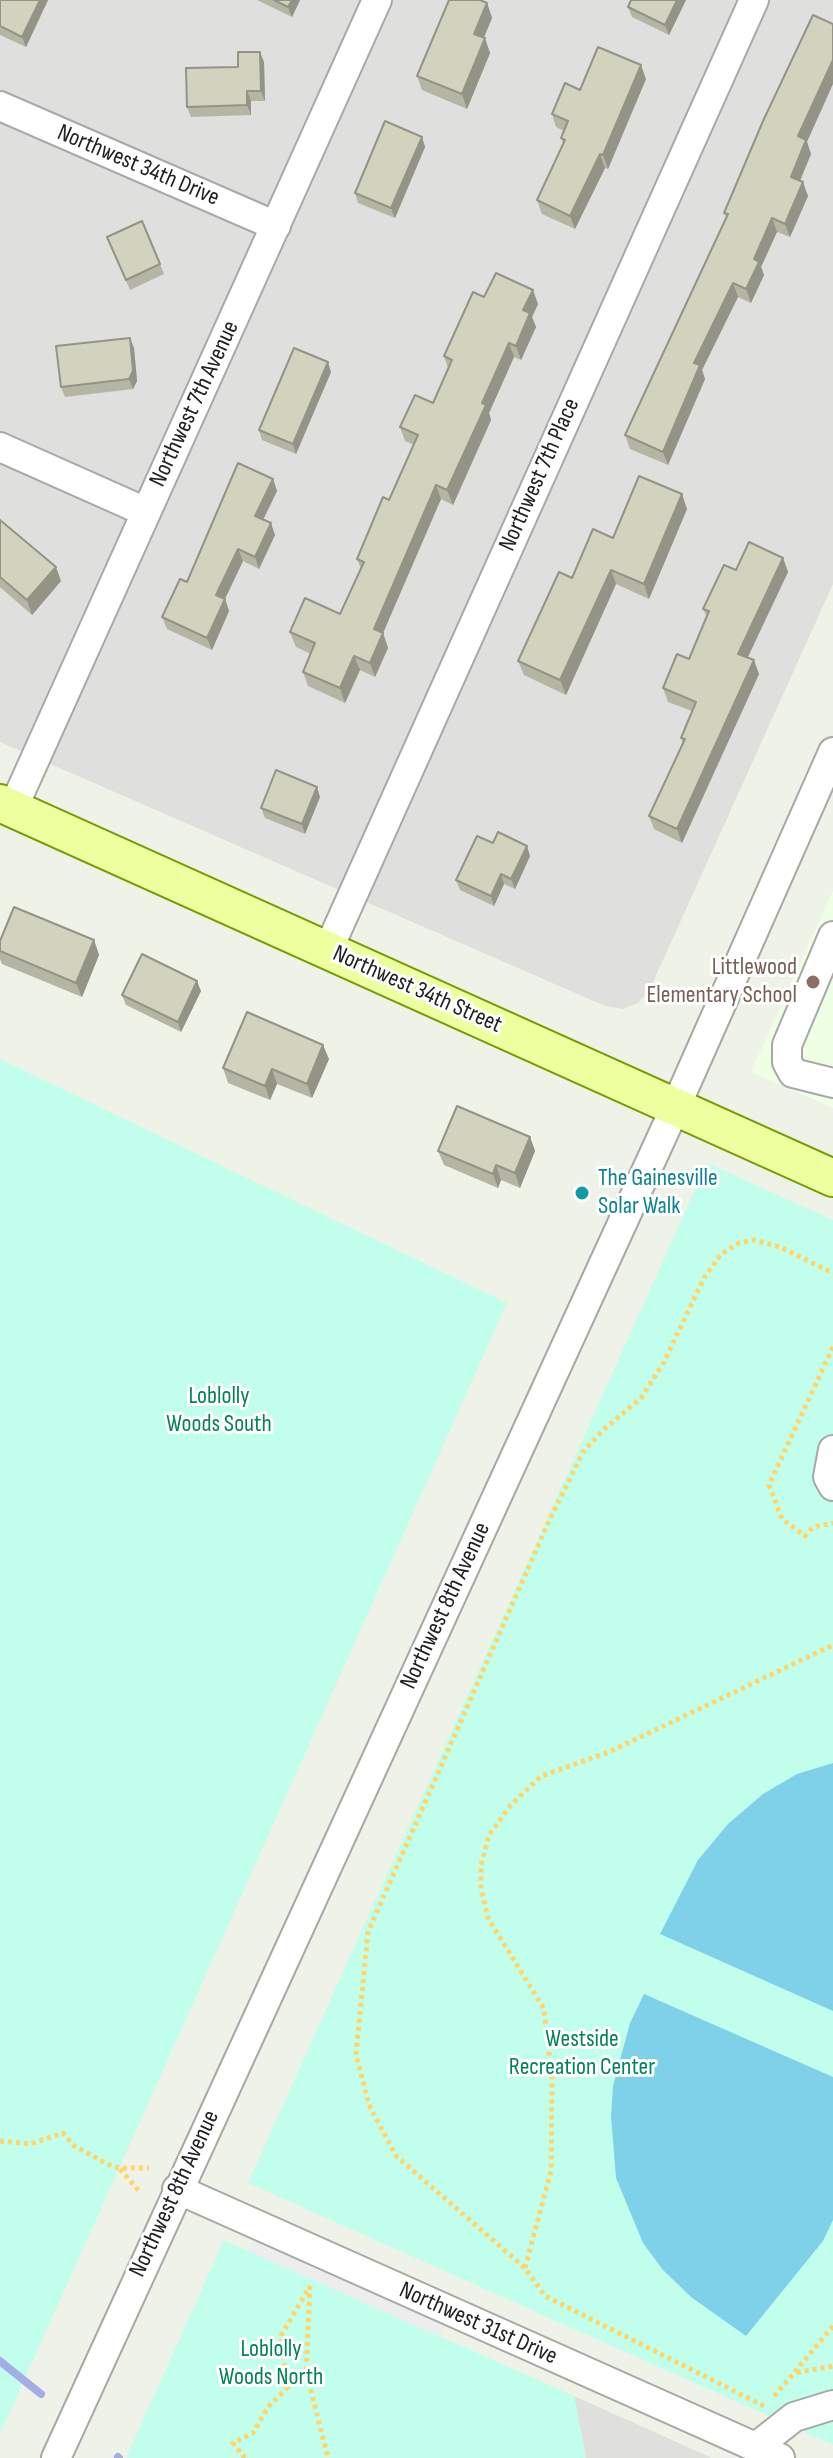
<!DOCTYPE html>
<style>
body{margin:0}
canvas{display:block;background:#eff2e7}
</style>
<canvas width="833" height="2458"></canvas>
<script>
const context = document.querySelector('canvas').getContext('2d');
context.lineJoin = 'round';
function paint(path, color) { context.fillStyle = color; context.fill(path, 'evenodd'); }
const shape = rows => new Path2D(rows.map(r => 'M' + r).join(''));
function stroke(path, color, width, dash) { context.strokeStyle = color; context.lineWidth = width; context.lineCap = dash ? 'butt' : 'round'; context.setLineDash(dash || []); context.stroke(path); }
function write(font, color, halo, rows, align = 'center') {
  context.font = font + ' "Sofia Sans Condensed",sans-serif'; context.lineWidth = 6; context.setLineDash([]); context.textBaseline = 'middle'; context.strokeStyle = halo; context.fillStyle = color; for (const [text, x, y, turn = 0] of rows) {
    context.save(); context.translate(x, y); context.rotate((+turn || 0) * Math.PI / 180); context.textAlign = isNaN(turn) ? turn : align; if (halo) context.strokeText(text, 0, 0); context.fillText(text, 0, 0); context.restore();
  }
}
paint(shape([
 [0,0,833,0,833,584,649,991,638,1003,623,1009,605,1006,0,742],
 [574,2396,712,2458,586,2458]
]), '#dfdfde');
paint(shape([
 [833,891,833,1108,751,1072]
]), '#eeffe3');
paint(shape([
 [0,1059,507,1303,0,2434],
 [707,1163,833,1220,833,2445,248,2183],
 [224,2240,574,2396,586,2458,126,2458]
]), '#c1ffec');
paint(shape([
 [833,1763,833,2011,660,1934,698,1860,728,1824,763,1794,797,1774],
 [644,1994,833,2077,833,2220,823,2241,746,2336,691,2297,663,2270,643,2243,616,2178,611,2116,613,2086,630,2023]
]), '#7ed1e8');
paint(shape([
 [256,2225,450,2312,440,2337,249,2251]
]), '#ededed');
stroke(shape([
 [0,2361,41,2394],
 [118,2457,119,2458]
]), '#a3aee4', 8);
const minor = shape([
 [0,106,276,226],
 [0,447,146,512],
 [13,808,377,0],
 [833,936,787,1045,787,1062,793,1073,833,1083],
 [328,950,754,0],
 [833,1450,828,1477,833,1486],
 [177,2189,780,2458],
 [756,2447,794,2417,833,2405],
 [56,2458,676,1106,833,752]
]);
const major = shape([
 [0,803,833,1178]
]);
stroke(minor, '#a8a8a8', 32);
stroke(major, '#729e00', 40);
stroke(shape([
 [833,1347,769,1485,782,1519,805,1536,813,1527,833,1523],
 [0,2141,30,2144,63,2133,73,2145,107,2164,119,2168,149,2168],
 [120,2169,139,2191],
 [525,2268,551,2171,552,2079,544,2009,488,1918,481,1889,481,1865,489,1835,510,1806,541,1776,609,1752,833,1645],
 [310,2286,306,2371,328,2458],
 [833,2326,794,2373,833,2366],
 [774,2396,794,2373],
 [764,2406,545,2296,525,2268,396,2156,369,2105,356,2054,368,1932,549,1521,583,1452,602,1431,641,1398,664,1362,704,1278,721,1254,739,1243,754,1240,780,1247,833,1273],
 [245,2458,233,2443,253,2433,268,2407,288,2387,280,2337,310,2286]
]), '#ffd56b', 5, [4, 4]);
stroke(minor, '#fff', 28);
stroke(major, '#eeff9f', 36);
paint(shape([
 [0,0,48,0,26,47,0,35],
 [257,0,300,0,292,17],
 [686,0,669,35,632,17,628,7],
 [487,3,492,18,484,38,490,53,467,109,422,90,417,76],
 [264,62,265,101,251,101,251,115,191,117,187,107],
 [646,79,608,169,605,168,575,229,542,214,537,200,563,144,561,138,564,131,556,127,552,114,580,90],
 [422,137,425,147,395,218,358,203,355,193],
 [807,142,811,154,800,181,808,196,790,237,777,232,761,267,764,275,751,303,738,297,702,370,705,379,668,465,630,449,625,435,726,217,724,213],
 [107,237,160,264,164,274,130,290],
 [484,297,538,304,532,317,536,327,521,360,514,357,489,413,491,420,453,505,441,499,383,633,388,648,375,677,360,670,345,703,308,686,303,672,311,654,296,647,290,632,340,614,361,569,357,559,389,500,414,445,405,441,400,427,433,403,448,368,444,356],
 [134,348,137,381,133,389,65,397,61,387],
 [331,372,296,454,262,440,259,430],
 [273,479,277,491,263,520,275,535,259,569,243,561,225,599,229,611,212,650,167,629,162,617,187,582],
 [687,509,649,599,616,584,566,695,524,675,518,661,572,578,613,538],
 [0,520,61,581,32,615,0,587],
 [783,558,788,572,748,657,759,674,682,843,654,829,649,816,683,744,681,738,692,711,668,702,663,688,689,659,707,617,703,609,736,570],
 [320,797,305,834,265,818,261,808],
 [493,843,530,856,515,889,504,884,494,906,460,890,456,880],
 [94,940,99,955,82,997,2,964,0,959,0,941],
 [201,991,181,1032,126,1005,122,995],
 [329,1059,312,1098,277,1084,270,1100,228,1083,223,1068],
 [530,1137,535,1151,520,1188,501,1180,498,1188,444,1165,438,1151]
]), '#b5b5a4');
paint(shape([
 [40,0,48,0,26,47,22,37],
 [292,0,300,0,292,17,288,7],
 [677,0,686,0,669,35,665,25],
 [487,3,492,18,479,48,474,34],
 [485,38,490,53,467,109,462,94],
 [260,52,264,62,265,101,261,91],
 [833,60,833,84,807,142,811,154,796,190,791,177,798,136],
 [641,65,646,79,608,169,603,155],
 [247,91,251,101,251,115,247,105],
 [422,137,425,147,395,218,391,208],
 [600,154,605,168,575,229,570,216],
 [803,182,808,196,790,237,785,224],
 [772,218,777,232,761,267,764,275,751,303,746,289,754,259],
 [733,283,738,297,702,370,705,379,668,465,663,452,694,363],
 [533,290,538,304,532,317,536,327,521,360,516,346,523,310],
 [130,338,134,348,137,381,133,389,129,379],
 [509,343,514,357,489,413,491,420,453,505,447,490,482,403],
 [328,362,331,372,296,454,293,444],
 [273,479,277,491,259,528,255,516],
 [436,485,441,499,383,633,388,648,375,677,370,663,374,629],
 [682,494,687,509,649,599,644,584],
 [271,523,275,535,259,569,255,557],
 [238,549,243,561,221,607,216,595],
 [783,558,788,572,743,667,738,654],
 [56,567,61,581,32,615,27,600],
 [611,570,616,584,566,695,560,680],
 [225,599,229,611,212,650,207,638],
 [354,656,360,670,345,703,340,688],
 [754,660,759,674,682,843,677,829],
 [317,787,320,797,305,834,302,824],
 [527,846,530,856,515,889,511,879],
 [501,874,504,884,494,906,491,896],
 [94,940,99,955,82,997,76,983],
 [197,981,201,991,181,1032,178,1022],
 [323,1045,329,1059,312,1098,307,1084],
 [272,1069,277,1084,270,1100,265,1086],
 [530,1137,535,1151,520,1188,515,1173],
 [496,1165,501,1180,498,1188,493,1174]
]), '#939486');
const building = shape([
 [0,0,40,0,22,37,0,26,0,0],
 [274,0,292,0,288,7,274,0],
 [449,0,480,0,487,3,474,34,485,38,462,94,417,76,449,0],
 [631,0,677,0,665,25,628,7,631,0],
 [813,15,833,24,833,60,798,136,806,140,791,177,803,182,785,224,772,218,754,259,759,262,746,289,733,283,694,363,700,365,663,452,625,435,728,214,724,213,763,121,813,15],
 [598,47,641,65,603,155,600,154,570,216,537,200,565,140,561,138,568,121,552,114,565,83,580,90,598,47],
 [238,52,260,52,261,91,247,91,247,105,187,107,186,68,238,67,238,52],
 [385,121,422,137,391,208,355,193,385,121],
 [142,221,160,264,126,280,107,237,142,221],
 [496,273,533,290,523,310,530,313,516,346,509,343,482,403,486,405,447,490,436,485,374,629,383,633,370,663,354,656,340,688,303,672,315,643,290,632,305,598,340,614,364,562,357,559,383,497,389,500,418,435,400,427,415,395,433,403,452,360,444,356,473,292,484,297,496,273],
 [130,338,133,371,129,379,61,387,56,346,130,338],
 [294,348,328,362,293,444,259,430,294,348],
 [238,463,273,479,255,516,271,523,255,557,238,549,216,595,225,599,207,638,162,617,180,579,187,582,238,463],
 [639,476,682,494,644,584,611,570,560,680,518,661,559,572,572,578,593,529,613,538,639,476],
 [0,520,56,567,27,600,0,577,0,520],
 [749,542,783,558,738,654,754,660,677,829,649,816,685,739,681,738,696,702,663,688,677,654,689,659,709,611,703,609,724,565,736,570,749,542],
 [276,770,317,787,302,824,261,808,276,770],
 [498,832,527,846,511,879,501,874,491,896,456,880,477,836,493,843,498,832],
 [14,907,94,940,76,983,0,951,0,941,14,907],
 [142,954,197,981,178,1022,122,995,142,954],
 [247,1012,323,1045,307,1084,272,1069,265,1086,223,1068,247,1012],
 [457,1106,530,1137,515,1173,496,1165,493,1174,438,1151,457,1106]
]);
paint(building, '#d2d3bf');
stroke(building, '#939486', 2);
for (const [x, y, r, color] of [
 [813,982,8,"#8d6e63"],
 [582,1193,8,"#0f9aa8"]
]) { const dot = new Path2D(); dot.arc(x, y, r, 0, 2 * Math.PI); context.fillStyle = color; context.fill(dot); stroke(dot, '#fff', 3); }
write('24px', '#212121', '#fff', [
 ["Northwest 34th Drive",138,166,23],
 ["Northwest 7th Avenue",195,404,-65],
 ["Northwest 7th Place",540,475,-66],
 ["Northwest 34th Street",417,990,24],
 ["Northwest 8th Avenue",446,1606,-65],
 ["Northwest 8th Avenue",175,2194,-65],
 ["Northwest 31st Drive",478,2324,24]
]);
write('24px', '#785e54', '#fff', [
 ["Littlewood",797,968],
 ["Elementary School",797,996]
], 'right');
write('24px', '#0d838f', '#fff', [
 ["The Gainesville",598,1179],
 ["Solar Walk",598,1207]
], 'left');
write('24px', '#02825a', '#fff', [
 ["Loblolly",219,1397],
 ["Woods South",219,1425],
 ["Westside",582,2040],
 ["Recreation Center",582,2068],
 ["Loblolly",271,2350],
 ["Woods North",271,2378]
]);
</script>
